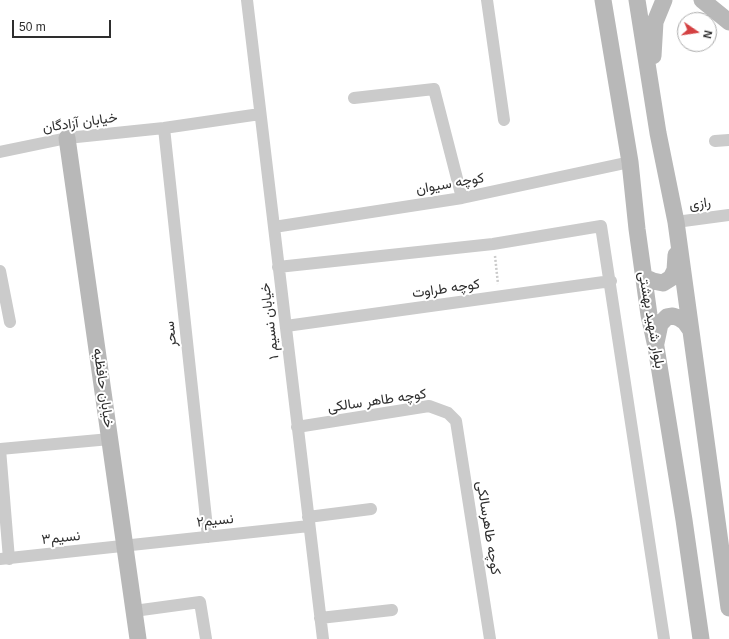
<!DOCTYPE html>
<meta charset="utf-8">
<style>
body{margin:0}
#map{position:relative;width:729px;height:639px;overflow:hidden;background:#fff;font-family:Arial,sans-serif}
canvas{display:block}
.north{position:absolute;left:677px;top:12px;width:40px;height:40px;box-sizing:border-box;background:#fff;border:1px solid #ababab;border-radius:50%;rotate:103deg;font-size:11px;font-weight:700;line-height:16px;text-align:center;color:#2e2e2e}
.north::after{content:'';display:block;margin:auto;width:14px;height:18px;background:#d44142;clip-path:polygon(50% 0,100% 100%,50% 72%,0 100%)}
.scale{position:absolute;left:12px;top:20px;width:99px;height:18px;box-sizing:border-box;border:2px solid #2e2e2e;border-top:0;padding-left:5px;font-size:12px;line-height:14px;white-space:nowrap;color:#2e2e2e;-webkit-text-stroke:3px #fff;paint-order:stroke}
</style>
<div id="map">
<canvas width="729" height="639"></canvas>
<div class="north">N</div>
<div class="scale">50 m</div>
</div>
<script>
const context = document.querySelector('canvas').getContext('2d');
context.lineJoin = 'round';
const shape = rows => new Path2D(rows.map(r => 'M' + r).join(''));
function stroke(path, color, width, dash) { context.strokeStyle = color; context.lineWidth = width; context.lineCap = dash ? 'butt' : 'round'; context.setLineDash(dash || []); context.stroke(path); }
function write(font, color, halo, rows, align = 'center') {
  context.font = font + ' Arial,Vazirmatn,sans-serif'; context.lineWidth = 4; context.setLineDash([]); context.textBaseline = 'middle'; context.strokeStyle = halo; context.fillStyle = color; for (const [text, x, y, turn = 0] of rows) {
    context.save(); context.translate(x, y); context.rotate((+turn || 0) * Math.PI / 180); context.textAlign = isNaN(turn) ? turn : align; if (halo) context.strokeText(text, 0, 0); context.fillText(text, 0, 0); context.restore();
  }
}
stroke(shape([
 [495,256,498,284]
]), '#cbcbcb', 2.5, [2, 2]);
stroke(shape([
 [247,0,323,639],
 [487,0,504,120],
 [354,98,434,89,462,198],
 [164,128,208,537],
 [715,141,729,140],
 [0,152,67,138,164,128,260,114],
 [676,222,729,215],
 [274,227,462,198,630,162],
 [278,267,493,244,601,226,664,639],
 [0,271,10,322],
 [286,326,611,281],
 [297,427,429,406,448,413,456,421,490,639],
 [308,517,371,509],
 [0,559,309,526],
 [9,559,0,449,110,439],
 [134,611,200,602,206,639],
 [320,618,392,610]
]), '#cbcbcb', 12);
stroke(shape([
 [603,0,630,162,637,229,649,315,656,347,684,520,701,639],
 [637,0,658,133,676,222,729,608],
 [702,0,729,22],
 [653,56,655,22,664,0],
 [67,138,138,639],
 [644,277,653,281,663,283,671,278,675,270,676,255],
 [656,343,660,324,667,317,673,316,679,318,685,322,690,329]
]), '#b8b8b8', 17);
write('14px', '#2e2e2e', '#fff', [
 ["خیابان آزادگان",80,123,-8],
 ["کوچه سیوان",450,184,-10],
 ["رازی",700,204,-8],
 ["کوچه طراوت",446,289,-8],
 ["بلوار شهید بهشتی",651,320,80],
 ["خیابان نسیم ۱",270,321,-97],
 ["سحر",171,334,-96],
 ["خیابان حافظیه",103,388,82],
 ["کوچه طاهر سالکی",377,401,-8],
 ["نسیم۲",215,521,-6],
 ["کوچه طاهرسالکی",488,528,81],
 ["نسیم۳",61,538,-6]
]);
</script>
